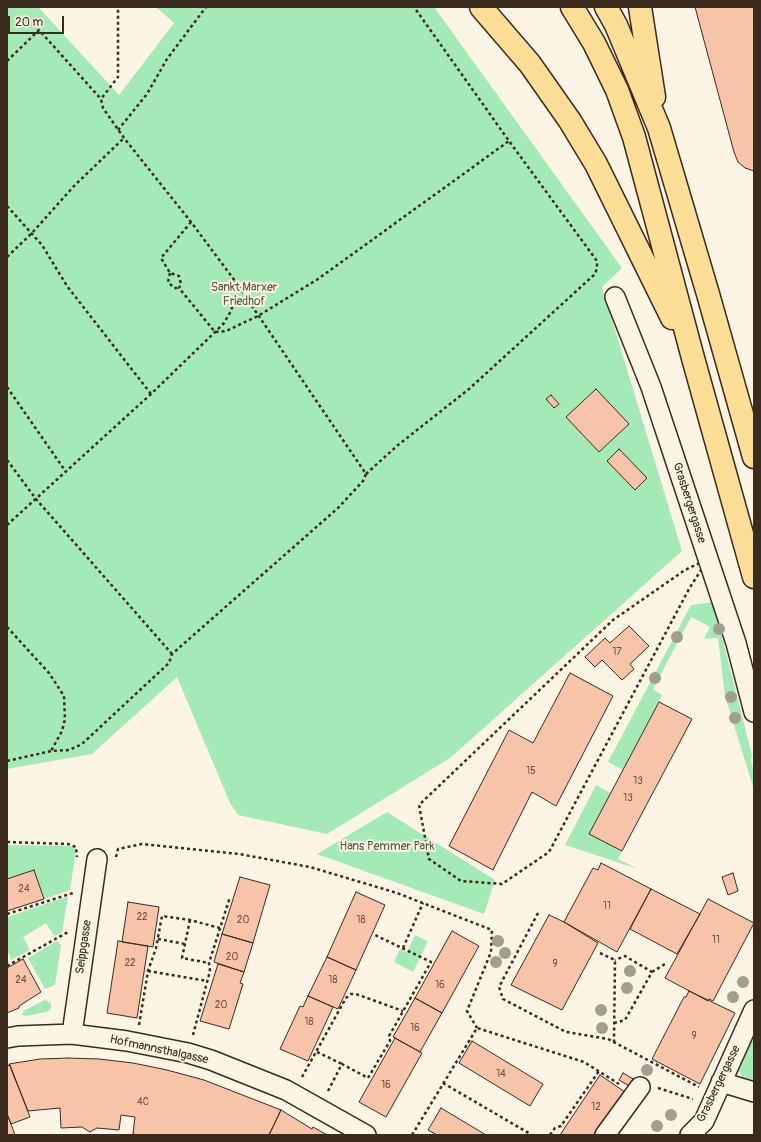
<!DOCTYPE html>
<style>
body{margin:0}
#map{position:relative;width:761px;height:1142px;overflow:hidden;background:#fcf5e5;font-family:Pangolin,sans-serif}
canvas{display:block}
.frame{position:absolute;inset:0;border:8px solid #3b2a1e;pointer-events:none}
.scale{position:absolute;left:8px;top:16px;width:56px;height:18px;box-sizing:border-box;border:2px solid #3b2a1e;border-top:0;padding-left:5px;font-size:12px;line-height:14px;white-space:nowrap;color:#3b2a1e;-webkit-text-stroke:3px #fcf5e5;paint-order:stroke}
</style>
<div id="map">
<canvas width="761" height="1142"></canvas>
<div class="frame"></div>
<div class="scale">20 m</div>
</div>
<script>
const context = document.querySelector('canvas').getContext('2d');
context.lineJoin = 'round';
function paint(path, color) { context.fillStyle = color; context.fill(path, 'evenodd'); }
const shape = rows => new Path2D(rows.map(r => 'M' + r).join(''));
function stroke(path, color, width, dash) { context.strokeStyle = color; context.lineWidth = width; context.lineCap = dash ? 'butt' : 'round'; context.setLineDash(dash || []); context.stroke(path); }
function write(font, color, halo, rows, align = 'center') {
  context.font = font + ' Pangolin,sans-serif'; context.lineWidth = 4; context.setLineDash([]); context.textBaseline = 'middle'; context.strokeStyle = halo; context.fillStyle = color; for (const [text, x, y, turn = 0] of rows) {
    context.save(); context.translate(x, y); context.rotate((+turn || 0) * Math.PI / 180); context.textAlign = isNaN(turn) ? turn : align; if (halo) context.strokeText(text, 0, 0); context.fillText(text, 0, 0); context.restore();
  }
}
paint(shape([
 [7,7,42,7,39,8,119,95,174,23,156,7,434,7,622,268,602,287,682,551,450,758,327,834,238,815,230,803,177,677,92,754,7,769],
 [713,602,752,755,751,762,754,771,754,790,725,696,718,638,704,639,710,627,691,617,653,689,662,695,623,770,608,762,691,605],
 [596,785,611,793,589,834,622,851,618,859,638,869,565,845],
 [387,812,495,880,484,914,317,854],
 [7,845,71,846,76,849,70,890,44,899,34,870,7,879],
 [66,897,68,897,62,933,54,936,46,923,23,937,30,950,11,960,7,949,7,917],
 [415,935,428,941,413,972,394,962,400,949,407,952],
 [57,941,61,945,55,985,45,989,28,958],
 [45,1000,51,1003,51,1008,47,1012,25,1016,22,1015,23,1011],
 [752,1040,754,1041,754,1081,743,1078,739,1071]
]), '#a3eab6');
const building = shape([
 [695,7,754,7,754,171,745,168,738,162,734,152,695,7],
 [596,389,629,424,599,452,566,417,596,389],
 [551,395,559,404,554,408,546,399,551,395],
 [619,449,647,478,635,490,607,461,619,449],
 [629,626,649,646,630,664,634,669,622,680,602,660,595,667,585,657,605,638,610,643,629,626],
 [570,673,613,696,556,806,532,792,493,870,449,846,509,730,533,743,570,673],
 [659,702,692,719,622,851,589,834,659,702],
 [601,863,651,889,617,952,564,922,593,868,598,870,601,863],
 [34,870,44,899,7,911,7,879,34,870],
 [733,873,738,891,728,895,722,877,733,873],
 [240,877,270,885,253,943,222,934,240,877],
 [651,889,700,914,677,954,630,929,651,889],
 [356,892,385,905,356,970,327,957,356,892],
 [708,899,754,923,713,1001,709,999,708,1001,665,978,708,899],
 [128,902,159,907,153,947,122,942,128,902],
 [549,915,564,922,598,943,562,1010,511,985,549,915],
 [452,931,479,946,442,1013,415,998,452,931],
 [222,934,253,943,244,972,214,962,222,934],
 [118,941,148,946,137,1018,107,1013,118,941],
 [327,957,356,970,338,1009,308,996,327,957],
 [23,959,41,992,19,1006,19,1008,7,1013,7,968,23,959],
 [218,964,244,972,240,983,243,984,229,1029,200,1021,218,964],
 [689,991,735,1013,700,1084,652,1059,684,997,686,997,689,991],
 [308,996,333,1007,308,1061,280,1049,300,1006,303,1007,308,996],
 [415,998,442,1013,420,1052,393,1037,415,998],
 [395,1038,422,1053,386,1117,359,1102,395,1038],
 [472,1041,543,1084,530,1106,459,1063,472,1041],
 [68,1058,99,1059,133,1063,167,1070,204,1080,281,1110,269,1135,139,1135,133,1134,135,1117,121,1115,119,1130,97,1128,90,1132,82,1127,61,1128,60,1108,28,1111,9,1064,40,1059,68,1058],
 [10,1065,30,1117,11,1124,7,1114,7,1066,10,1065],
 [623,1073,635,1080,631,1087,619,1080,623,1073],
 [600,1075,625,1092,596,1135,560,1135,600,1075],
 [441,1108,486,1135,437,1135,428,1130,441,1108],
 [281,1110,312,1129,313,1127,327,1135,269,1135,281,1110],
 [7,1114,11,1124,15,1135,7,1135,7,1114]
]);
paint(building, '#f8c4a9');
stroke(building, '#3b2a1e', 1);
const minor = shape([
 [615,297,651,387,736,643,754,712],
 [72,1034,97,859],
 [7,1038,18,1036,72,1034,127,1041,188,1053,211,1060,286,1090,366,1135],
 [721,1082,754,1092],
 [605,1135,640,1087],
 [690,1135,704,1121,754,1010]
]);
const highway = shape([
 [481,7,530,64,570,121,596,164,672,318],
 [572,7,594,43,617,90,634,137,693,358,754,577],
 [606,7,616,25,659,128,708,294,754,457],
 [640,7,654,97]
]);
stroke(minor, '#3b2a1e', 22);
stroke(highway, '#3b2a1e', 25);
stroke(shape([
 [7,61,39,30,101,99],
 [118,130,147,94,167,59,206,7],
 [7,206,42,245,67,286,151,394],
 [191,222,161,258,170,273,179,276,181,284,179,288,215,332,226,331,258,316,318,279,509,141],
 [7,257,32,233,74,186,124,138],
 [170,273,168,282,174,288,179,288],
 [7,387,66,472],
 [7,460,36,499,172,654],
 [366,474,398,445,469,389,595,274,597,268,597,261,509,141,414,7],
 [7,525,151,394,215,332,224,323,231,311,235,297,235,281,191,222,124,138,103,108,101,99,118,77,118,7],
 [708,559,689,589,549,852,502,884,461,881,429,859,419,805,613,620,685,570,708,559],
 [7,627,49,673,64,696,65,719,62,731,51,751],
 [7,761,51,751,69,750,82,744,169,663,172,654,338,508,363,481,366,474,235,281],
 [7,842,68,844,76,847,77,857],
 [116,857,118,849,142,844,239,854,310,867,397,893,492,930,491,952,467,1011,477,1028],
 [538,913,499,987,503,999,566,1032,608,1039,699,1087],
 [7,914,73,893],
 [190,920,182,958,209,963],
 [158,939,185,944],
 [403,948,423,903],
 [600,953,615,960,614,1042],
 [7,966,68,932],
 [148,971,207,981],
 [652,972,665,964],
 [614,1023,625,1020,652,972,625,956,615,960],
 [139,1025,148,971,156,948,162,916,190,920,220,928],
 [193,1035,210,971,209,963,230,897],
 [317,1052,342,1064],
 [302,1077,346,998,351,994,356,994,403,1011],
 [443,1083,532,1135],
 [658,1088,693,1099],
 [328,1091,342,1064,368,1078,390,1041,389,1036,431,962,375,935],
 [412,1135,477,1028,584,1062,619,1084],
 [550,1135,555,1128,561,1126,599,1071]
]), '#3b2a1e', 2.5, [3, 3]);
stroke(minor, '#fcf5e5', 19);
stroke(highway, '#fdde96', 22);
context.fillStyle = '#a0a08c';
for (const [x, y] of [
 [719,629],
 [677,637],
 [655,678],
 [731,697],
 [735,718],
 [498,941],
 [505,953],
 [496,962],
 [630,971],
 [743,982],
 [627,988],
 [733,997],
 [601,1010],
 [602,1028],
 [647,1070],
 [671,1115],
 [657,1126]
]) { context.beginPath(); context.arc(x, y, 6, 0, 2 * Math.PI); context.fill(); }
write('10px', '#6a5041', null, [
 ["17",617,652],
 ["15",531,771],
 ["13",638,781],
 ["13",628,798],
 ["24",24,889],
 ["11",607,906],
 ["22",142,917],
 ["20",243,920],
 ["18",361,920],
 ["11",716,940],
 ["20",232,957],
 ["22",130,963],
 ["9",555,964],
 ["24",21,980],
 ["18",333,980],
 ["16",440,985],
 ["20",221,1005],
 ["18",309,1022],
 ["16",415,1028],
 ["9",694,1036],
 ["14",501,1074],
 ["16",386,1085],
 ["4C",143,1102],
 ["12",596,1107]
]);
write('12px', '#555a44', '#fcf5e5', [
 ["Sankt Marxer",244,288],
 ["Friedhof",244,302],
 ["Hans Pemmer Park",387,847]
]);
write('12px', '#3b2a1e', '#fcf5e5', [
 ["Grasbergergasse",689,503,72],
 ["Seippgasse",84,947,-82],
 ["Hofmannsthalgasse",159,1050,12],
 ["Grasbergergasse",719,1084,-64]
]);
</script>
